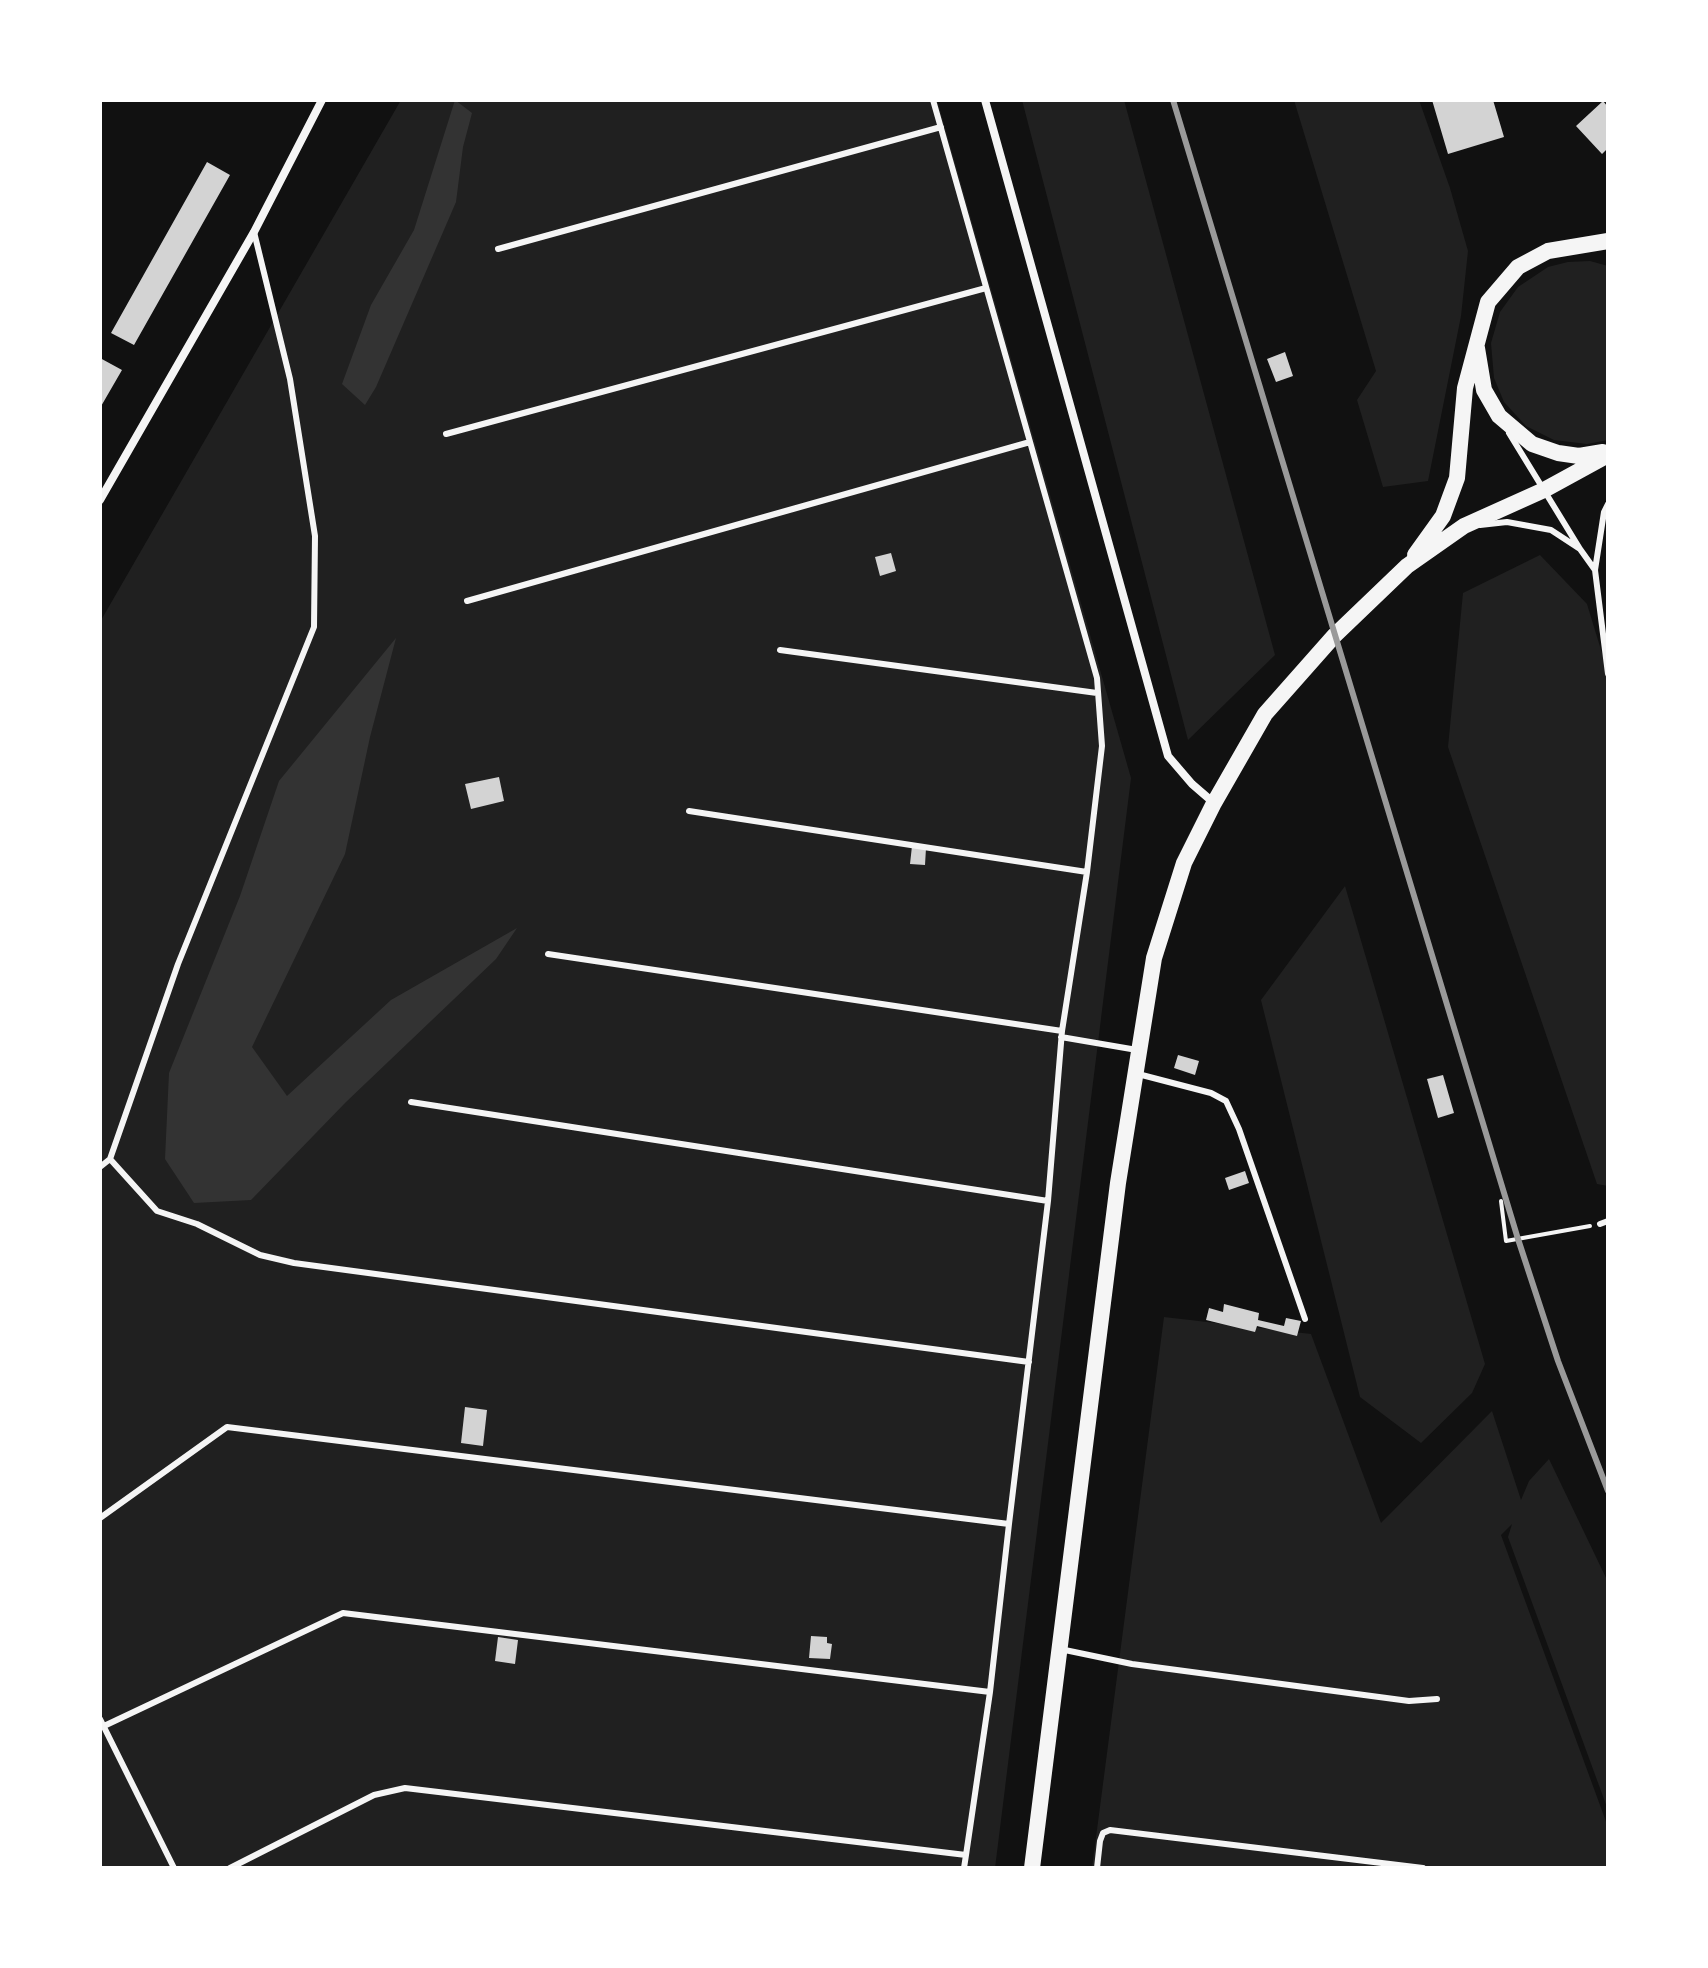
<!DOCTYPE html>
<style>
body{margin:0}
#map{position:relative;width:1708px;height:1968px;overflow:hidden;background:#111;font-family:Commissioner,sans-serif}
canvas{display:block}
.frame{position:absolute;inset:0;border:102px solid #fff;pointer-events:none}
</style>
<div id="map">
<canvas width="1708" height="1968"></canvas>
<div class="frame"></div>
</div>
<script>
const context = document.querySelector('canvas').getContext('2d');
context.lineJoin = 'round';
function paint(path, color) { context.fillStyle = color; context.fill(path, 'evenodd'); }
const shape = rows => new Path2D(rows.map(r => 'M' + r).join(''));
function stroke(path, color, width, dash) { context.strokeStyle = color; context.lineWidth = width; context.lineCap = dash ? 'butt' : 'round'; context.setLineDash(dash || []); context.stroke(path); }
paint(shape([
 [401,100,937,100,1131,778,995,1868,100,1868,100,622],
 [1022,100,1124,100,1275,655,1188,740],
 [1294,100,1419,100,1450,188,1468,251,1461,316,1428,481,1383,487,1357,400,1376,371],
 [1590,261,1608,266,1608,440,1587,444,1554,440,1526,426,1504,402,1494,378,1491,343,1500,312,1518,287,1548,267,1568,262],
 [1540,555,1587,604,1608,673,1608,1186,1597,1184,1448,747,1463,593],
 [1345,886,1485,1364,1472,1393,1421,1443,1360,1397,1261,1000],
 [1164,1317,1311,1334,1381,1523,1492,1411,1521,1500,1529,1481,1549,1459,1608,1582,1608,1810,1508,1537,1512,1524,1501,1535,1608,1827,1608,1868,1092,1868]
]), '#202020');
paint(shape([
 [455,100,472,113,463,147,456,202,376,387,365,405,342,384,371,305,414,230],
 [396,638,370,737,345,854,252,1047,287,1096,391,1000,517,928,496,959,346,1102,251,1200,194,1203,165,1159,169,1073,240,896,279,781]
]), '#333');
paint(shape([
 [1432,100,1493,100,1504,137,1448,154],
 [1603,101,1608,107,1608,148,1602,154,1576,126],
 [207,162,230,175,134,345,111,333],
 [1285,352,1293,376,1276,382,1267,359],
 [100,358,122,370,100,408],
 [891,553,896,571,880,576,875,557],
 [499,777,504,801,471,809,465,784],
 [912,846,926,848,925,865,910,864],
 [1178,1055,1199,1061,1195,1075,1174,1068],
 [1443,1075,1454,1113,1438,1118,1427,1079],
 [1245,1171,1249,1183,1229,1190,1225,1178],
 [1224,1304,1259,1313,1258,1320,1284,1326,1286,1318,1301,1321,1297,1336,1257,1326,1255,1332,1206,1320,1209,1308,1223,1312],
 [465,1407,487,1410,483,1446,461,1443],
 [811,1636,827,1637,827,1643,832,1644,830,1659,809,1658],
 [498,1637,518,1640,515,1664,495,1661]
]), '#d3d3d3');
stroke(shape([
 [1501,1201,1506,1241,1590,1226]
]), '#f5f5f5', 4);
stroke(shape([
 [933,100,1097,678,1102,746,1087,872,1062,1031,1048,1201,1009,1524],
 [498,249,941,127],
 [1509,433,1580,549],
 [446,434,986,288],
 [1608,504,1604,512,1595,570,1608,674],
 [1480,525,1507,522,1551,530,1580,549,1595,570],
 [467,601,1030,442],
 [780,650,1097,693],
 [689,811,1087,872],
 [548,954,1062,1031],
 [1061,1037,1137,1050],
 [1138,1074,1211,1093,1226,1101,1239,1129,1305,1319],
 [411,1102,1048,1201],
 [110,1159,178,964,314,627,315,536,290,379,254,232],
 [100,1167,110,1159,157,1211,197,1224,260,1255,294,1263,1029,1362],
 [1600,1224,1608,1221],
 [100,1518,227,1427,1009,1524,990,1692,343,1613,104,1726],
 [1060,1649,1132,1664,1409,1701,1437,1699],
 [100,1719,174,1868],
 [966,1855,990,1692],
 [230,1868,374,1795,405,1788,966,1855,964,1868],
 [1097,1868,1100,1841,1103,1833,1110,1830,1423,1868]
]), '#f5f5f5', 6);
stroke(shape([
 [985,100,1168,756,1192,784,1214,803],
 [100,500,254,232,322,100]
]), '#f5f5f5', 8);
stroke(shape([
 [1477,348,1484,390,1499,416,1532,444,1558,453,1579,456,1603,452],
 [1415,555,1443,516,1457,478,1465,388,1488,302,1518,267,1548,251,1608,241],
 [1032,1868,1118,1183,1154,958,1184,863,1214,803,1265,714,1334,636,1407,566,1464,526,1544,490,1608,455]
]), '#f5f5f5', 16);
stroke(shape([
 [1173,100,1518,1239,1558,1361,1608,1491]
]), '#9a9a9a', 6);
</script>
